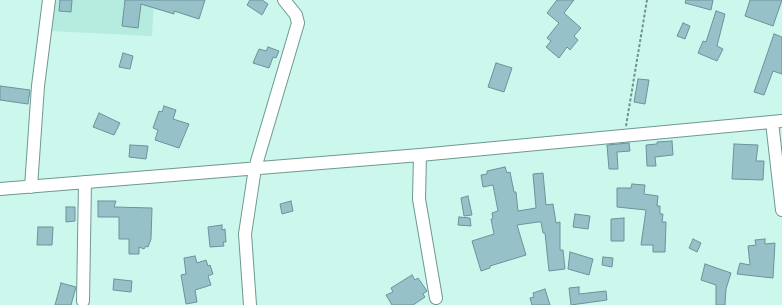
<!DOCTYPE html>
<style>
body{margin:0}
canvas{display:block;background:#cbf7ed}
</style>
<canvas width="782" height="305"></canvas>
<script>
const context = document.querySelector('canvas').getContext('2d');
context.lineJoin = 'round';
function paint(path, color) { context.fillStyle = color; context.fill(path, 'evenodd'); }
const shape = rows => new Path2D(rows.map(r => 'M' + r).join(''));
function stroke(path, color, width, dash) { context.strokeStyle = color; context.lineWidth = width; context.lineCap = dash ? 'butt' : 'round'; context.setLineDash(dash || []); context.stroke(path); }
paint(shape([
 [53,0,154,0,152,36,50,31]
]), '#b6ece0');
const building = shape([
 [60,0,72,0,71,12,59,11,60,0],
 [125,0,205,0,199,19,174,11,174,14,141,4,138,28,122,26,125,0],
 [250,0,262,0,268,4,262,15,247,5,250,0],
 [557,0,574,0,564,13,581,28,574,36,578,40,570,50,567,47,559,58,546,47,551,41,547,38,559,23,547,13,557,0],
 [686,0,713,0,711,10,685,3,686,0],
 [750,0,782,0,773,26,745,16,750,0],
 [716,11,725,14,717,46,723,49,717,61,698,53,703,41,706,42,716,11],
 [683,23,690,26,685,39,677,36,683,23],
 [774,34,782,37,782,74,773,71,764,95,754,92,774,34],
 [268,47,279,51,276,58,273,57,269,68,253,63,259,49,266,51,268,47],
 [123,53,133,56,130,69,119,67,123,53],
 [496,63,512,68,504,92,488,87,496,63],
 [638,79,649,80,645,104,634,102,638,79],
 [0,86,30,90,28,104,0,100,0,86],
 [164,106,176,110,173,119,189,124,179,148,155,140,158,130,153,128,159,111,162,112,164,106],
 [99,113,120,123,114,135,93,127,99,113],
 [672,141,673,155,655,157,656,166,647,166,646,145,657,144,657,142,672,141],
 [629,143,630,151,617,152,618,169,609,169,607,145,629,143],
 [734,144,758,145,756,161,764,161,763,180,732,179,734,144],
 [130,145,148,146,146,159,129,157,130,145],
 [505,167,507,173,510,172,514,192,516,192,518,211,536,208,533,174,543,173,546,205,553,204,556,223,560,222,560,250,563,250,565,269,549,271,545,233,543,233,541,222,538,222,517,225,526,255,490,266,490,268,481,271,472,241,494,234,491,219,493,219,492,213,498,211,493,185,483,187,481,175,487,174,487,171,505,167],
 [632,184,645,185,644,194,658,196,657,206,660,206,660,214,663,214,662,222,666,222,665,252,653,252,653,245,641,245,646,210,617,207,617,188,631,188,632,184],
 [468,196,472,215,464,216,461,198,468,196],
 [98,201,116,201,114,207,152,208,151,239,148,247,146,246,144,249,139,247,139,254,129,254,129,239,119,239,119,217,98,217,98,201],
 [291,201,293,211,282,214,280,204,291,201],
 [66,207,75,207,75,221,66,222,66,207],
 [575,214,590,216,588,229,573,227,575,214],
 [459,217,470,218,471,226,458,225,459,217],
 [624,218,624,241,611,241,611,219,624,218],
 [222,225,222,230,225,229,226,242,223,242,224,246,210,247,208,227,222,225],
 [38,227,53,227,52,245,37,245,38,227],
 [693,239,701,243,697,252,689,248,693,239],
 [765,239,765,244,775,243,773,278,737,274,740,263,750,265,748,246,756,245,755,240,765,239],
 [570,252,593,259,589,275,568,269,570,252],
 [195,256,197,263,206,260,208,266,210,265,213,274,208,276,211,285,195,290,197,302,186,304,181,275,186,274,184,258,195,256],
 [603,257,613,258,612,267,602,265,603,257],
 [705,264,731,273,726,289,725,305,716,305,716,285,701,280,705,264],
 [412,275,415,280,418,278,427,291,423,294,425,297,413,305,392,305,386,295,393,292,391,288,412,275],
 [114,279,132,281,131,292,113,290,114,279],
 [61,283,76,287,71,305,55,305,61,283],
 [579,287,579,294,606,291,607,300,571,305,569,288,579,287],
 [545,289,550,305,532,305,530,298,534,297,533,293,545,289]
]);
paint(building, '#97c1c9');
stroke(building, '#6a939a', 1);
const minor = shape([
 [772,122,782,210],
 [420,155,419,199,436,298],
 [31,187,38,86,49,0],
 [0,189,420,155,782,121],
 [83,301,85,182],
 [250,305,245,234,255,168,298,23,296,15,284,0]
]);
stroke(minor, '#6f9890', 14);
stroke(shape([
 [626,126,647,0]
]), '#72918a', 2, [3, 2]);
stroke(minor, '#fff', 12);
</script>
